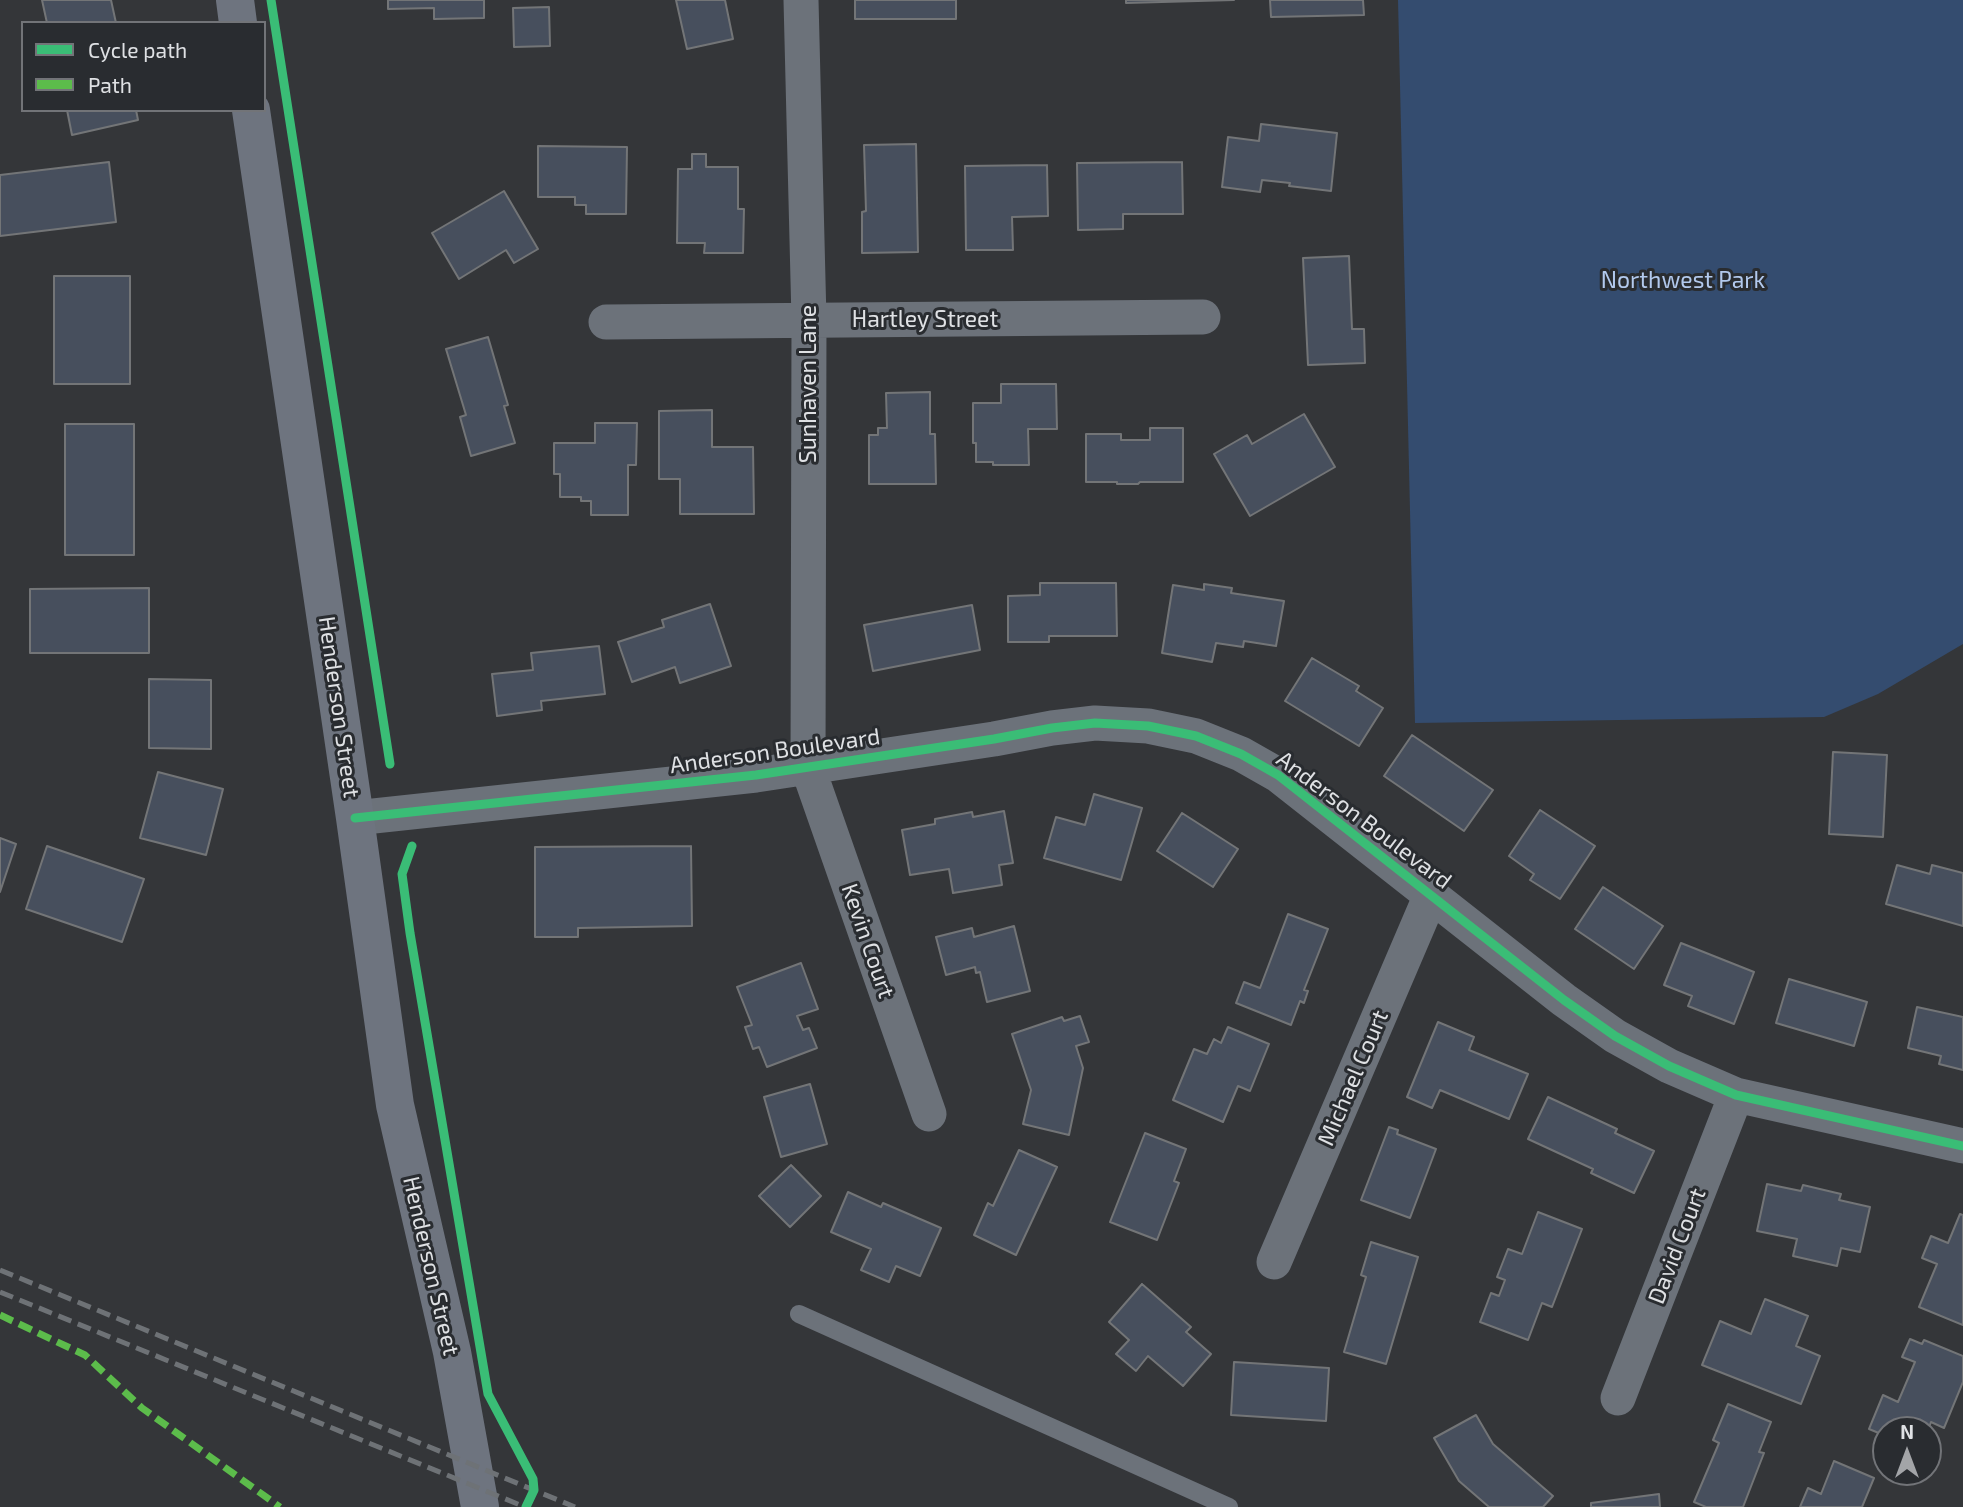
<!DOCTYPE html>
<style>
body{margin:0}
#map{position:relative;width:1963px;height:1507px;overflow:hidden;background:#343639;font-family:"Exo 2",sans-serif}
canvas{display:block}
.legend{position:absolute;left:21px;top:21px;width:245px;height:91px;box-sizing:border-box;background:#292c30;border:2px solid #727478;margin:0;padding:9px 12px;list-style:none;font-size:21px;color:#dfe1e4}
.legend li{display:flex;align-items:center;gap:14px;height:35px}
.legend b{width:35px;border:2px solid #727478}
.north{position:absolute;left:1872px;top:1416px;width:70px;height:70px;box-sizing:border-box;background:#292c30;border:2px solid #727478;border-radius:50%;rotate:0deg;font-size:19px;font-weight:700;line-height:28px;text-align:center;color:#dfe1e4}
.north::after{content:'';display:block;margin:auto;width:24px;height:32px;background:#a3a5a8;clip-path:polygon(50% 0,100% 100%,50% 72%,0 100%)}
</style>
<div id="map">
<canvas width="1963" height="1507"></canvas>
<ul class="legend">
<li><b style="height:9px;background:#3abd76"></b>Cycle path</li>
<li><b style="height:9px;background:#5cbc4b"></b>Path</li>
</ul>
<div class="north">N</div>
</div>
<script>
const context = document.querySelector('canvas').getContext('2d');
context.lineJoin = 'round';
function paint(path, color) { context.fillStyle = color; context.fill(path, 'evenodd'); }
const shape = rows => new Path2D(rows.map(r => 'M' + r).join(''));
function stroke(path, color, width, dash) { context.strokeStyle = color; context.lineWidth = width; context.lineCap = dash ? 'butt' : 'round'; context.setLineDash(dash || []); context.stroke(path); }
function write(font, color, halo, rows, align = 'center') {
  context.font = font + ' "Exo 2",sans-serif'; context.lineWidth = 6; context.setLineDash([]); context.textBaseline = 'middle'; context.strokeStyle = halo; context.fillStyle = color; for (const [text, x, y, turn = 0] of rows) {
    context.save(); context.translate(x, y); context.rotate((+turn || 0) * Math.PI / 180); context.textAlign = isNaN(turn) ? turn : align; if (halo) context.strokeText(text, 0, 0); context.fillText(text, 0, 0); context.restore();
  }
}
paint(shape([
 [1398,0,1963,0,1963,644,1878,694,1824,717,1415,723]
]), '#344c6f');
const building = shape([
 [42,0,111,0,116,23,47,23,42,0],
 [388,0,484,0,484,18,434,19,434,8,388,9,388,0],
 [676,0,725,0,733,39,687,49,676,0],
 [855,0,956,0,956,19,855,19,855,0],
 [1126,0,1234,0,1126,3,1126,0],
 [1270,0,1363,0,1364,15,1271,17,1270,0],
 [549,7,550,46,514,47,513,8,549,7],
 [67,110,136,110,138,120,72,135,67,110],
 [1261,124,1337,133,1331,191,1289,186,1290,183,1262,180,1260,192,1222,187,1228,137,1259,141,1261,124],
 [916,144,918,252,862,253,862,212,866,211,864,145,916,144],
 [538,146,627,147,626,214,586,214,586,205,575,205,575,197,538,197,538,146],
 [692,154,706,154,706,167,738,167,738,209,744,209,743,253,704,253,705,243,677,243,678,169,692,169,692,154],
 [109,162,116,222,0,236,0,175,109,162],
 [1182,162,1183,214,1123,214,1123,229,1078,230,1077,163,1182,162],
 [1047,165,1048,216,1012,217,1013,250,966,250,965,166,1047,165],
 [504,191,538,249,514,263,506,250,459,279,432,233,504,191],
 [1349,256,1352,329,1364,329,1365,363,1308,365,1303,258,1349,256],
 [54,276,130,276,130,384,54,384,54,276],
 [488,337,508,405,504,406,515,443,471,456,460,417,466,415,446,349,488,337],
 [1001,384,1056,384,1057,429,1028,429,1029,465,993,465,993,462,976,462,976,443,973,443,973,403,1001,403,1001,384],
 [930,392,930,434,935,434,936,484,869,484,869,435,878,435,878,428,887,428,886,393,930,392],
 [712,410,712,447,753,447,754,514,680,514,680,479,659,479,659,411,712,410],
 [1304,414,1335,467,1250,516,1214,454,1247,435,1252,444,1304,414],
 [595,423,637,423,636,465,628,465,628,515,591,515,591,501,581,501,581,497,560,497,560,474,554,474,554,443,595,443,595,423],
 [65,424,134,424,134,555,65,555,65,424],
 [1150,428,1183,428,1183,482,1140,482,1138,484,1117,484,1117,482,1086,482,1086,434,1121,434,1121,440,1150,440,1150,428],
 [1040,583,1116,583,1117,636,1049,636,1049,642,1008,642,1008,596,1040,595,1040,583],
 [1204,584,1232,588,1231,593,1284,601,1276,646,1244,641,1243,647,1216,643,1212,662,1162,653,1173,585,1204,590,1204,584],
 [149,588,149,653,30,653,30,589,149,588],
 [710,604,731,666,680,683,675,667,632,682,618,642,664,627,662,620,710,604],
 [972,605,980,650,873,671,864,625,972,605],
 [599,646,605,694,541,701,542,710,497,716,492,674,533,670,531,653,599,646],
 [1312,658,1359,686,1356,691,1383,708,1359,746,1285,701,1312,658],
 [149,679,211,680,211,749,149,748,149,679],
 [1412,735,1493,790,1464,831,1384,776,1412,735],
 [1833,752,1887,755,1883,837,1829,834,1833,752],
 [158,772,223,789,206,855,140,838,158,772],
 [1094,794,1142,808,1121,880,1044,858,1056,817,1085,825,1094,794],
 [1540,810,1595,846,1560,899,1530,880,1534,874,1509,856,1540,810],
 [1004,811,1013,863,999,865,1002,885,953,893,949,869,910,875,902,830,935,824,935,819,972,812,973,817,1004,811],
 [1182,813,1238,849,1213,887,1157,851,1182,813],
 [0,838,16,844,0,892,0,838],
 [47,846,144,879,122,942,26,909,47,846],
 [691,846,692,926,578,928,578,937,535,937,535,847,691,846],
 [1897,865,1930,874,1932,865,1963,873,1963,926,1886,904,1897,865],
 [1603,887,1663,926,1634,969,1575,929,1603,887],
 [1288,914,1328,929,1304,990,1308,991,1304,1003,1300,1001,1291,1025,1236,1003,1244,982,1260,988,1288,914],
 [1014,926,1030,991,987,1002,980,972,976,973,975,967,946,975,936,937,972,928,974,937,1014,926],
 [1681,943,1754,972,1734,1024,1688,1006,1692,996,1664,985,1681,943],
 [801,963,818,1009,797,1016,803,1030,809,1028,817,1048,767,1067,759,1047,753,1049,745,1027,752,1025,737,987,801,963],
 [1789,979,1867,1002,1854,1046,1776,1023,1789,979],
 [1917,1007,1963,1017,1963,1070,1939,1064,1941,1056,1908,1048,1917,1007],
 [1080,1016,1089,1042,1076,1046,1083,1068,1069,1135,1023,1124,1031,1090,1012,1034,1062,1017,1064,1021,1080,1016],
 [1438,1022,1474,1037,1469,1050,1528,1074,1509,1119,1440,1090,1432,1108,1407,1097,1438,1022],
 [1228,1027,1269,1044,1250,1091,1238,1086,1223,1122,1173,1100,1194,1049,1207,1054,1214,1039,1221,1043,1228,1027],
 [810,1084,827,1144,781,1157,764,1097,810,1084],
 [1548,1097,1617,1129,1615,1133,1654,1151,1634,1193,1591,1173,1593,1169,1528,1139,1548,1097],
 [1389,1127,1398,1130,1397,1134,1436,1149,1410,1218,1361,1200,1389,1127],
 [1145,1133,1186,1149,1174,1181,1179,1183,1157,1240,1110,1222,1145,1133],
 [1019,1150,1057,1167,1016,1255,974,1235,988,1203,993,1206,1019,1150],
 [791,1165,821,1196,790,1227,759,1196,791,1165],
 [1767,1184,1801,1191,1803,1185,1841,1194,1839,1200,1870,1207,1860,1252,1841,1248,1837,1266,1793,1256,1797,1239,1757,1231,1767,1184],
 [848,1192,881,1207,883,1203,941,1228,920,1276,896,1266,889,1282,861,1270,871,1249,831,1232,848,1192],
 [1538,1212,1582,1229,1552,1307,1542,1303,1528,1340,1480,1322,1491,1293,1499,1296,1505,1280,1497,1277,1508,1249,1522,1254,1538,1212],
 [1960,1214,1963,1215,1963,1325,1919,1307,1937,1264,1922,1258,1931,1236,1948,1243,1960,1214],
 [1371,1242,1418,1257,1386,1364,1344,1352,1366,1277,1361,1275,1371,1242],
 [1142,1284,1191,1327,1186,1332,1211,1354,1183,1386,1148,1356,1136,1371,1116,1354,1129,1340,1109,1322,1142,1284],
 [1765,1299,1808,1316,1796,1346,1820,1356,1801,1404,1702,1365,1720,1321,1751,1334,1765,1299],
 [1910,1339,1922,1344,1924,1340,1963,1356,1963,1382,1944,1428,1931,1422,1928,1430,1886,1430,1886,1436,1869,1429,1883,1395,1898,1402,1915,1362,1902,1357,1910,1339],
 [1234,1362,1329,1368,1326,1421,1231,1415,1234,1362],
 [1728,1404,1771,1422,1759,1452,1764,1453,1743,1507,1706,1507,1694,1502,1719,1443,1713,1440,1728,1404],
 [1476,1415,1493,1444,1553,1496,1543,1507,1489,1507,1459,1481,1434,1438,1476,1415],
 [1834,1461,1874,1478,1862,1507,1800,1507,1808,1488,1821,1494,1834,1461],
 [1659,1494,1660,1507,1591,1507,1591,1503,1659,1494]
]);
paint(building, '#474f5d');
stroke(building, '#737577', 2);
stroke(shape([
 [799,1314,1229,1507]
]), '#6c727a', 18);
stroke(shape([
 [801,0,809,320,808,768,929,1114],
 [606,322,1203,317],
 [355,818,756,775,994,739,1052,728,1095,723,1148,726,1196,736,1241,754,1278,775,1564,1000,1615,1036,1669,1066,1736,1095,1963,1146],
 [1274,1262,1431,895],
 [1618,1398,1736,1095]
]), '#6c727a', 35);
stroke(shape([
 [235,0,238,23],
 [251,110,355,818,395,1105,452,1352,480,1507]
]), '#6e747f', 38);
stroke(shape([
 [0,1270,575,1507],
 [0,1292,525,1507]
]), '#6e7276', 5, [14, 7]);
stroke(shape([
 [0,1315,85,1355,142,1408,280,1507]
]), '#5cbc4b', 7, [14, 7]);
stroke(shape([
 [271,0,390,764],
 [355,818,756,775,994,739,1052,728,1095,723,1148,726,1196,736,1241,754,1278,775,1564,1000,1615,1036,1669,1066,1736,1095,1963,1146],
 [412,846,402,874,410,933,488,1394,533,1479,534,1490,526,1507]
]), '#3abd76', 9);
write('23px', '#b2c9ed', '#292c30', [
 ["Northwest Park",1683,280]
]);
write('23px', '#dfe1e4', '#292c30', [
 ["Hartley Street",925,319],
 ["Sunhaven Lane",808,384,-90],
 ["Henderson Street",339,707,82],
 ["Anderson Boulevard",775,751,-8],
 ["Anderson Boulevard",1364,820,37],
 ["Kevin Court",868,941,71],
 ["Michael Court",1353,1078,-67],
 ["David Court",1677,1246,-69],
 ["Henderson Street",431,1266,77]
]);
</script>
